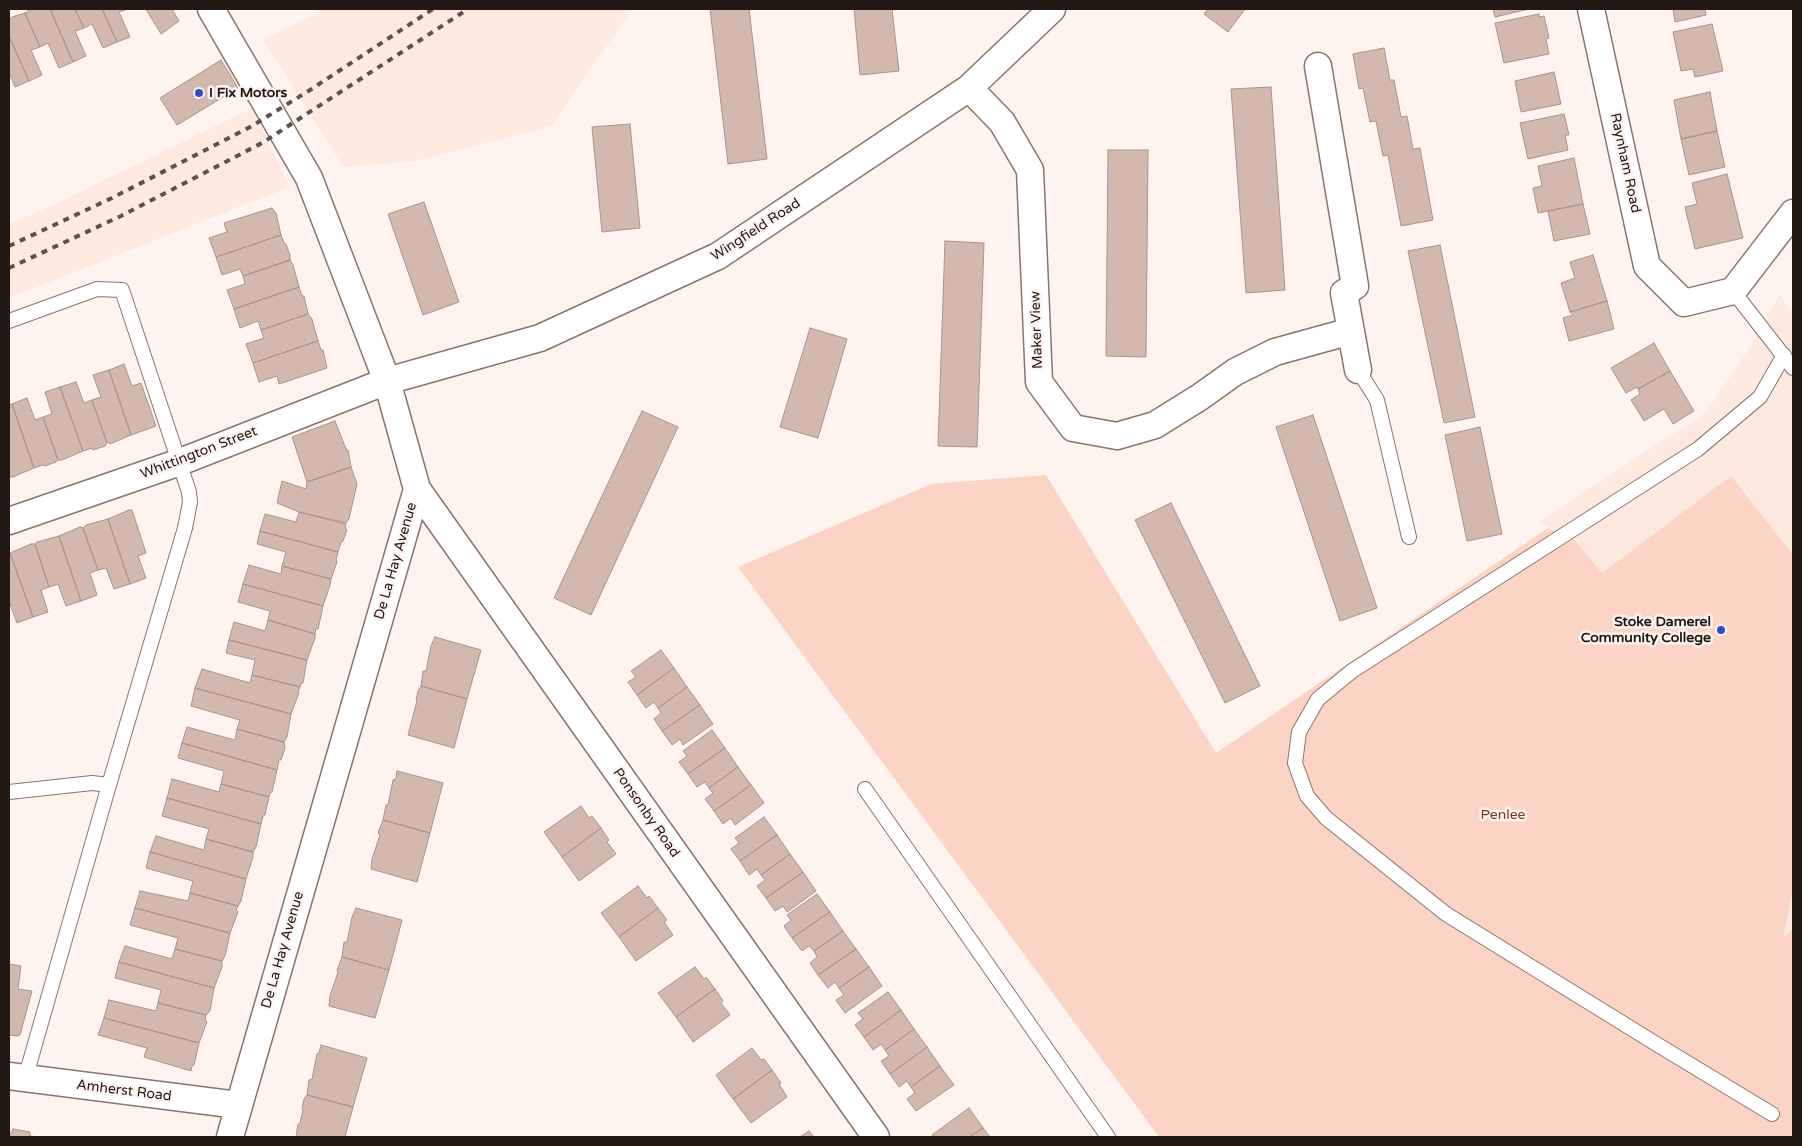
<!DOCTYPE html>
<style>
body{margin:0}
#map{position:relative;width:1802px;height:1146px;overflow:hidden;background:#fef3ef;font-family:"Varela Round",sans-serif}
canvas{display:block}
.frame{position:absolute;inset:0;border:10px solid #221915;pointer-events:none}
</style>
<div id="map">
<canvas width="1802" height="1146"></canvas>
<div class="frame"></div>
</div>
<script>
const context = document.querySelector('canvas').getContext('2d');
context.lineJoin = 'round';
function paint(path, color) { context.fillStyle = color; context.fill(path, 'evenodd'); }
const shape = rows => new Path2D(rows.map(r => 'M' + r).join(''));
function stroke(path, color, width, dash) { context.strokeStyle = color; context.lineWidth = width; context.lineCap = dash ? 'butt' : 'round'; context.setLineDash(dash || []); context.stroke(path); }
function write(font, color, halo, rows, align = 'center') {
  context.font = font + ' "Varela Round",sans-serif'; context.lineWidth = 5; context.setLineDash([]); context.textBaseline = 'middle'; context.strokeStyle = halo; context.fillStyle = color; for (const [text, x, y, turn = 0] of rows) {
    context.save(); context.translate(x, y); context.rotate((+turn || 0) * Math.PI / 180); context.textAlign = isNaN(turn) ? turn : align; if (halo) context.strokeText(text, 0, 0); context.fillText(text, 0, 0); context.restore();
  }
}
paint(shape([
 [325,9,632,9,552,126,415,161,343,167,263,40],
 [252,108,290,187,9,298,9,224,49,207],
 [1780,295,1793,313,1793,871,1709,769,1696,687,1572,537,1538,522,1702,415,1711,405,1750,347],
 [1793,889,1793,945,1782,939]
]), '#fee9e1');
paint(shape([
 [1046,475,1216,753,1548,528,1572,537,1602,573,1731,476,1793,555,1793,867,1792,869,1793,871,1793,889,1783,938,1793,928,1793,1137,1159,1137,738,567,931,484]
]), '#fcd4c6');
const building = shape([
 [31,9,50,9,73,62,59,68,48,43,40,47,25,13,31,9],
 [50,9,75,9,84,28,75,31,86,56,73,62,50,9],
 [75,9,102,9,117,42,103,48,92,24,84,28,75,9],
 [102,9,128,9,119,12,130,37,117,42,102,9],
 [146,9,172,9,179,21,161,34,146,9],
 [710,9,749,9,767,159,728,164,710,9],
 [854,9,892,9,899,71,860,75,854,9],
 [1208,9,1245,9,1228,32,1204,14,1208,9],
 [1493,9,1529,9,1495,17,1493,9],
 [1673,9,1705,9,1706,15,1675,22,1673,9],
 [25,13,40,47,31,50,42,75,29,81,9,36,9,20,12,17,25,13],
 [1539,14,1539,17,1544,16,1549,38,1546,39,1549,54,1504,63,1495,23,1539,14],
 [1712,24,1723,71,1695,77,1693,69,1681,71,1673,32,1712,24],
 [9,36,29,81,15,87,9,72,9,36],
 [1384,48,1390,80,1394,80,1401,117,1407,116,1413,149,1420,148,1433,220,1401,226,1388,155,1383,156,1376,121,1370,122,1363,88,1359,89,1353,54,1384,48],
 [221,60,238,88,177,125,160,98,221,60],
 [1554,72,1561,104,1521,112,1515,81,1554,72],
 [1271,87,1285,290,1246,293,1231,89,1271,87],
 [1710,92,1717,131,1681,139,1674,100,1710,92],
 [1564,114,1569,135,1565,135,1568,150,1528,159,1520,123,1564,114],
 [630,124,640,228,602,232,592,127,630,124],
 [1717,131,1725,167,1689,175,1681,139,1717,131],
 [1108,150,1148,150,1146,357,1106,356,1108,150],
 [1574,158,1583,204,1538,213,1533,188,1542,186,1538,166,1574,158],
 [1727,174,1743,238,1695,249,1685,207,1697,204,1692,183,1727,174],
 [424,202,459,302,423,315,388,214,424,202],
 [1583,204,1590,234,1554,241,1548,211,1583,204],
 [272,208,276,213,281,235,216,257,209,238,227,232,224,223,272,208],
 [281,235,284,243,286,244,290,255,290,260,243,276,240,269,222,275,216,257,281,235],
 [945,241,984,243,977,447,938,446,945,241],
 [1440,245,1475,417,1444,423,1408,251,1440,245],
 [1593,255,1607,301,1570,312,1561,283,1575,278,1570,262,1593,255],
 [290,260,293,265,299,287,234,309,227,290,245,284,243,276,290,260],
 [299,287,302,296,304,296,308,314,261,330,258,321,240,328,234,309,299,287],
 [1607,301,1614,329,1569,341,1563,318,1573,315,1570,312,1607,301],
 [308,314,312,319,318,341,253,363,246,344,264,338,261,330,308,314],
 [810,328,847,339,818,438,780,427,810,328],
 [318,341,321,350,323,350,327,368,279,384,277,376,259,382,253,363,318,341],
 [1654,343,1670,371,1638,389,1637,387,1626,393,1611,368,1654,343],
 [124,364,132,386,141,383,156,426,131,435,109,370,124,364],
 [109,370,131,435,110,444,109,442,107,443,92,400,101,397,93,375,109,370],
 [1670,371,1694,411,1673,424,1664,409,1644,421,1631,400,1640,394,1638,389,1670,371],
 [76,382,84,403,92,400,107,443,105,446,93,450,92,448,83,451,60,387,76,382],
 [60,387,83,451,62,460,58,460,43,417,52,414,45,392,60,387],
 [27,398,35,420,43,417,58,460,56,462,45,466,43,465,34,468,12,404,27,398],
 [12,404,34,468,13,477,10,477,9,473,9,405,12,404],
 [642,411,678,427,591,615,554,598,642,411],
 [1313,415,1377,608,1340,621,1276,427,1313,415],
 [335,421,346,449,348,450,351,467,307,482,292,437,335,421],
 [1480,427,1502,534,1467,541,1445,435,1480,427],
 [351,467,357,484,349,519,346,523,299,512,277,503,282,481,306,489,307,482,351,467],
 [1171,503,1260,686,1225,703,1135,520,1171,503],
 [129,510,132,510,146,553,138,556,146,578,130,584,108,519,129,510],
 [299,512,346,524,345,528,347,530,343,541,341,542,338,552,260,531,265,514,296,522,299,512],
 [108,519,130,584,114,589,106,568,98,570,83,528,86,525,108,519],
 [80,527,83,528,98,570,90,573,97,595,81,601,59,536,80,527],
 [260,531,338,552,336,560,337,562,331,579,282,566,286,552,257,544,260,531],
 [59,536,81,601,66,606,58,584,49,587,35,544,37,542,59,536],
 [31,544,35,544,49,587,41,590,48,612,33,617,10,553,31,544],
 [9,553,10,553,33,617,17,623,9,601,9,553],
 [249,565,281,574,282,566,331,579,330,585,323,606,243,584,249,565],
 [243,584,323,606,318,629,316,629,315,634,268,620,270,611,238,602,243,584],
 [268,620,315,634,315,638,307,660,229,640,234,622,265,631,268,620],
 [435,637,481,650,467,699,421,686,423,671,426,671,431,646,435,637],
 [229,640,307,660,303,683,301,683,300,687,252,675,255,660,226,653,229,640],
 [661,650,674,668,637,695,628,682,636,677,631,671,661,650],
 [674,668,687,687,658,708,654,702,646,708,637,695,674,668],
 [202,669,250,683,252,675,300,687,298,692,299,693,291,714,195,688,202,669],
 [421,686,467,699,454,748,408,735,417,701,416,700,418,691,421,686],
 [687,687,700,705,662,731,654,719,661,713,658,708,687,687],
 [195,688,291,714,287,737,284,742,237,729,240,720,191,706,195,688],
 [700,705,713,724,683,745,680,739,672,745,662,731,700,705],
 [187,727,235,740,237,729,284,742,285,748,281,760,279,760,277,770,182,743,187,727],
 [712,730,725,748,688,774,679,762,687,756,683,751,712,730],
 [182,743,277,770,272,792,270,793,269,797,221,784,224,771,178,758,182,743],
 [725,748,738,767,709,788,705,782,697,787,688,774,725,748],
 [738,767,751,785,714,811,705,799,713,793,709,788,738,767],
 [397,771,443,783,430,833,383,820,386,805,388,805,393,780,396,779,397,771],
 [172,779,219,792,221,784,269,797,265,815,263,816,261,824,167,798,172,779],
 [751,785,764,803,735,825,731,818,723,824,714,811,751,785],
 [167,798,261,824,256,847,253,852,206,839,209,829,162,816,167,798],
 [581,806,589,818,592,816,601,828,562,857,544,832,581,806],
 [764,817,777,835,740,861,731,849,739,843,735,838,764,817],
 [383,820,430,833,417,882,371,869,372,859,380,835,378,833,383,820],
 [601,828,609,840,607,842,616,854,579,881,562,857,601,828],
 [777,835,790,854,761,875,757,869,749,875,740,861,777,835],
 [156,836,204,850,206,839,253,852,253,857,246,879,150,852,156,836],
 [150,852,246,879,241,901,238,906,190,893,193,881,146,868,150,852],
 [790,854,803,872,766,898,757,886,765,880,761,875,790,854],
 [803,872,816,891,787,912,783,906,775,911,766,898,803,872],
 [638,886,647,898,649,896,658,908,619,937,601,913,638,886],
 [140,891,188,901,190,893,238,906,236,910,238,912,230,933,135,908,140,891],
 [817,894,830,912,792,938,784,926,791,920,787,915,817,894],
 [135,908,230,933,225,956,222,961,175,949,178,938,130,925,135,908],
 [356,908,402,920,389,970,342,957,344,942,347,942,352,917,356,908],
 [658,908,667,920,664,922,673,935,636,961,619,937,658,908],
 [830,912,843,931,814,951,809,946,802,951,792,938,830,912],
 [843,931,856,949,818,975,810,963,817,957,814,951,843,931],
 [125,946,172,959,175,949,222,961,222,967,214,988,119,962,125,946],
 [856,949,869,967,839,988,835,982,828,988,818,975,856,949],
 [342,957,389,970,375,1018,329,1006,330,996,338,972,337,970,342,957],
 [119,962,214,988,210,1011,206,1015,158,1003,161,990,115,978,119,962],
 [9,964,21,966,18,989,32,991,20,1035,17,1036,9,1035,9,964],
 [695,967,704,979,706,977,715,989,676,1017,658,993,695,967],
 [869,967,882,986,845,1013,836,1000,844,995,839,988,869,967],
 [715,989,723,1001,721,1003,730,1015,693,1042,676,1017,715,989],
 [888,992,901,1010,864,1037,855,1025,863,1019,858,1013,888,992],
 [109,1000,156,1011,158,1003,206,1015,205,1020,207,1022,199,1043,104,1018,109,1000],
 [901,1010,914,1029,885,1050,881,1044,873,1050,864,1037,901,1010],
 [104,1018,199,1043,194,1065,192,1066,191,1071,144,1057,147,1048,98,1035,104,1018],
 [914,1029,927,1047,890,1074,881,1061,889,1056,885,1050,914,1029],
 [321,1045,367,1058,353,1107,307,1095,309,1080,312,1079,317,1054,319,1053,321,1045],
 [927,1047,940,1066,911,1087,907,1081,899,1087,890,1074,927,1047],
 [752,1048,761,1060,764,1059,772,1070,733,1099,716,1075,752,1048],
 [940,1066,954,1085,916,1111,907,1099,915,1093,911,1087,940,1066],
 [772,1070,781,1083,779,1084,787,1097,751,1123,733,1099,772,1070],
 [307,1095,353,1107,345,1137,296,1137,298,1124,300,1123,303,1110,302,1108,304,1099,307,1095],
 [969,1108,983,1128,969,1137,934,1137,932,1135,969,1108],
 [983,1128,990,1137,969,1137,983,1128],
 [13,1129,30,1132,30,1136,39,1137,9,1137,13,1129],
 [809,1131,814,1137,800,1137,809,1131]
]);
paint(building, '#d3b8af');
stroke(building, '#ab928a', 1);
const lane = shape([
 [1733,291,1793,368],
 [9,321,97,289,122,290,189,492,190,502,185,528,109,785,25,1079],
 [1358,370,1377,400,1409,537],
 [865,789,1108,1137],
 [9,792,92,783,109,785],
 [1772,1114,1658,1045,1446,914,1326,818,1307,796,1295,763,1299,732,1318,699,1352,671,1698,449,1760,397,1784,355]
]);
const street = shape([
 [211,9,309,178,387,381,417,489,230,1137],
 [1591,9,1647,266,1684,303,1733,291,1793,213],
 [1318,66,1355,286,1344,293,1358,370],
 [969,88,1002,122,1030,170,1039,382,1073,428,1117,436,1155,425,1200,397,1235,372,1275,352,1351,331],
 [417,489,876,1137],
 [9,521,180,462,387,381,540,338,718,256,969,88,1052,9],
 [9,1076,238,1105]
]);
stroke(lane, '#8c746b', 16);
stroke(street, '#8c746b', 29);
stroke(lane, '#fff', 14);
stroke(street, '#fff', 26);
stroke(shape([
 [9,246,112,198,252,126,310,90,433,9],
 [9,268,121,216,262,143,468,9]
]), '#5b514d', 4, [6, 6]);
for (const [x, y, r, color] of [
 [199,93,5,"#344cbe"],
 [1721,630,5,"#344cbe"]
]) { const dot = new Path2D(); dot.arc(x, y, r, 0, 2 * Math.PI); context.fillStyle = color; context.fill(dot); stroke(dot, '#fef3ef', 2); }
write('bold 14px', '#221915', '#fef3ef', [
 ["I Fix Motors",209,93],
 ["Stoke Damerel",1711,622,"right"],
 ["Community College",1711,638,"right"]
], 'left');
write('14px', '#221915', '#fef3ef', [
 ["Raynham Road",1625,163,78],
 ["Wingfield Road",756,230,-33],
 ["Maker View",1037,330,-92],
 ["Whittington Street",199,453,-21],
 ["De La Hay Avenue",396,561,-74],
 ["Ponsonby Road",646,813,55],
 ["De La Hay Avenue",283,950,-74],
 ["Amherst Road",124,1091,7]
]);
write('14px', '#783822', '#fef3ef', [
 ["Penlee",1503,815]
]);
</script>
